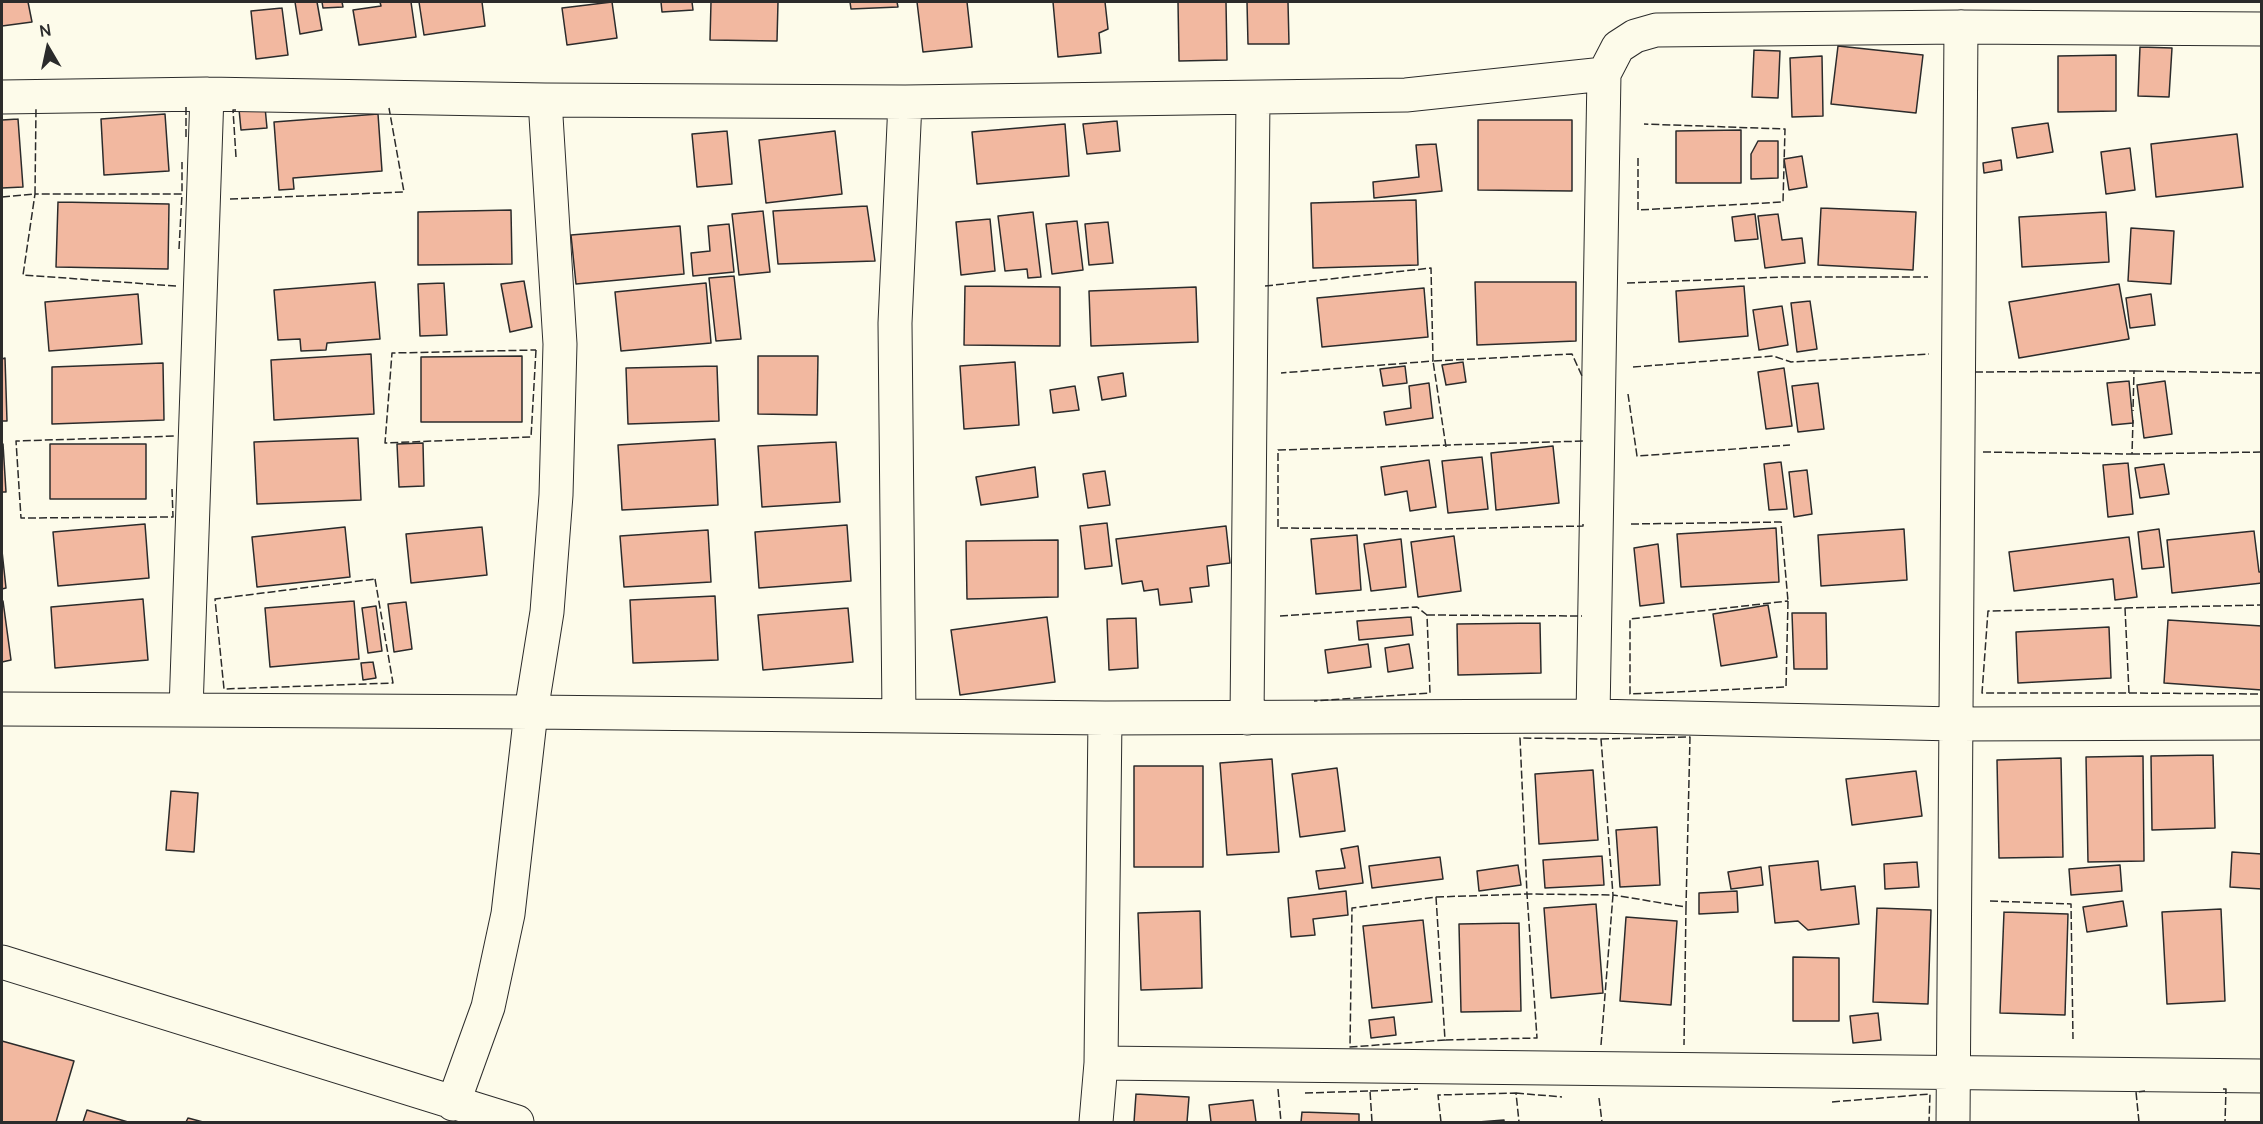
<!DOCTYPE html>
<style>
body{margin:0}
#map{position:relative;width:2263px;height:1124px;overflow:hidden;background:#fdfbea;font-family:Manrope,sans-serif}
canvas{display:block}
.frame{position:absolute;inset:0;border:3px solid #2b2b2b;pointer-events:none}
.north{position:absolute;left:18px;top:18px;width:60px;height:60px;-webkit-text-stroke:4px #fdfbea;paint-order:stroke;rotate:351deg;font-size:16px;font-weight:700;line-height:24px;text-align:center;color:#2b2b2b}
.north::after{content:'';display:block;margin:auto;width:21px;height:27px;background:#2b2b2b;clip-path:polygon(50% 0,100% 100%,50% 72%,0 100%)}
</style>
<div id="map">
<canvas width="2263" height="1124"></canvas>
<div class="frame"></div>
<div class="north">N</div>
</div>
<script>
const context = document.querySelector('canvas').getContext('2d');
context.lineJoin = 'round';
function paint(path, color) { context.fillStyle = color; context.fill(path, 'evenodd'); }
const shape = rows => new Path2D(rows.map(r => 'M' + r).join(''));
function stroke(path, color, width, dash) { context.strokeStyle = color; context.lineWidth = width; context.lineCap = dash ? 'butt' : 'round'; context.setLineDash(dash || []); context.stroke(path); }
const building = shape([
 [2,2,28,2,32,22,2,26,2,2],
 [295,2,317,2,322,30,300,34,295,2],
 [322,2,342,2,343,7,323,8,322,2],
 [380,2,411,2,416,37,359,45,353,10,381,6,380,2],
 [419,2,482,2,485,26,424,35,419,2],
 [612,2,617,38,567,45,562,8,612,2],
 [661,2,692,2,693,10,662,12,661,2],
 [711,2,778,2,777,41,710,40,711,2],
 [850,2,897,2,898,7,851,9,850,2],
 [917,2,967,2,972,47,923,52,917,2],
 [1053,2,1105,2,1108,29,1099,33,1101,53,1058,57,1053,2],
 [1178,2,1226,2,1227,60,1179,61,1178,2],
 [1247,2,1288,2,1289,44,1248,44,1247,2],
 [282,8,288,55,256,59,251,11,282,8],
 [1838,46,1923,55,1916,113,1831,104,1838,46],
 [2140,47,2172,48,2169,97,2138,96,2140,47],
 [1754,50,1780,51,1778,98,1752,97,1754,50],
 [2116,55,2116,111,2058,112,2058,56,2116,55],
 [1822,56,1823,116,1792,117,1790,58,1822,56],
 [265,107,267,128,241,130,239,109,265,107],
 [165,114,169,171,104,175,101,119,165,114],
 [378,114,382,171,293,178,294,189,279,190,274,122,378,114],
 [18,119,23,187,2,188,2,120,18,119],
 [1478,120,1572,120,1572,191,1478,190,1478,120],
 [1117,121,1120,151,1087,154,1083,124,1117,121],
 [2048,123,2053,152,2017,158,2012,128,2048,123],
 [1065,124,1069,176,977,184,972,132,1065,124],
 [1741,130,1741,183,1676,183,1676,131,1741,130],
 [727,131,732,184,697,187,692,134,727,131],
 [835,131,842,194,766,203,759,140,835,131],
 [2237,134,2243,187,2156,197,2151,144,2237,134],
 [1758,141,1778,141,1778,178,1751,179,1751,154,1758,141],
 [1436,144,1442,191,1374,198,1373,182,1419,177,1416,145,1436,144],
 [2130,148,2135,190,2106,194,2101,152,2130,148],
 [1802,156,1807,187,1789,190,1784,159,1802,156],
 [2001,160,2002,170,1984,173,1983,163,2001,160],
 [1416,200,1418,265,1313,268,1311,203,1416,200],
 [58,202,169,204,168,269,56,267,58,202],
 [867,206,875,261,778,264,773,211,867,206],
 [1821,208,1916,212,1913,270,1818,265,1821,208],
 [511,210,512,264,418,265,418,212,511,210],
 [763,211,770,272,739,275,732,214,763,211],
 [1033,212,1041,277,1028,278,1027,269,1005,271,998,216,1033,212],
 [2106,212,2109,262,2022,267,2019,217,2106,212],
 [1755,214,1758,239,1735,241,1732,217,1755,214],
 [1778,214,1782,240,1802,238,1805,263,1765,268,1758,216,1778,214],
 [990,219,995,271,961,275,956,222,990,219],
 [1077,221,1083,270,1052,274,1046,224,1077,221],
 [1108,222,1113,263,1089,265,1085,224,1108,222],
 [729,224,734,272,693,276,691,253,710,251,708,226,729,224],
 [680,226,684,274,576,284,571,235,680,226],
 [2131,228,2174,231,2171,284,2128,281,2131,228],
 [734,276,741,339,716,341,709,278,734,276],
 [524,281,532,327,510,332,501,284,524,281],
 [375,282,380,339,327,343,326,350,301,351,300,339,278,340,274,290,375,282],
 [1475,282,1576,282,1576,341,1477,345,1475,282],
 [444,283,447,335,420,336,418,284,444,283],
 [706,283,711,343,621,351,615,292,706,283],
 [2119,284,2129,339,2019,358,2009,302,2119,284],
 [965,286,1060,287,1060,346,964,345,965,286],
 [1744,286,1748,336,1679,342,1676,291,1744,286],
 [1196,287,1198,342,1091,346,1089,291,1196,287],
 [1424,288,1428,337,1322,347,1317,298,1424,288],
 [138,294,142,344,49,351,45,302,138,294],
 [2151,294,2155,325,2130,328,2126,298,2151,294],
 [1810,301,1817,349,1797,352,1791,303,1810,301],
 [1782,306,1788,345,1759,350,1753,310,1782,306],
 [371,354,374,414,274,420,271,360,371,354],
 [522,356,522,422,421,422,421,357,522,356],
 [758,356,818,356,817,415,758,414,758,356],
 [5,358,7,421,2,421,2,359,5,358],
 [1015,362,1019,425,964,429,960,366,1015,362],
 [1463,362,1466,382,1446,385,1442,365,1463,362],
 [163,363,164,420,52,424,52,367,163,363],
 [717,366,719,421,628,424,626,368,717,366],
 [1405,366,1407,383,1383,386,1380,369,1405,366],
 [1784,368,1792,426,1766,429,1758,372,1784,368],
 [1123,373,1126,396,1102,400,1098,377,1123,373],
 [2129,381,2133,423,2112,425,2107,383,2129,381],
 [2165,381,2172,434,2144,438,2137,385,2165,381],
 [1429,383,1433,418,1386,425,1384,412,1411,408,1409,386,1429,383],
 [1818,383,1824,429,1798,432,1792,386,1818,383],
 [1075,386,1079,410,1053,413,1050,390,1075,386],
 [358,438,361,500,257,504,254,442,358,438],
 [715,439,718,505,622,510,618,445,715,439],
 [836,442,840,502,762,507,758,446,836,442],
 [423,443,424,486,399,487,397,444,423,443],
 [2,444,3,444,6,492,2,492,2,444],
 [50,444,146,444,146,499,50,499,50,444],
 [1553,446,1559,503,1496,510,1491,453,1553,446],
 [1482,457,1488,509,1448,513,1442,461,1482,457],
 [1429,460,1436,507,1410,511,1407,491,1385,495,1381,467,1429,460],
 [1781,462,1787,509,1769,510,1764,464,1781,462],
 [2128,463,2133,514,2108,517,2103,465,2128,463],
 [2164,464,2169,494,2140,498,2135,468,2164,464],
 [1035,467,1038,497,981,505,976,477,1035,467],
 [1807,470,1812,514,1794,517,1789,472,1807,470],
 [1105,471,1110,505,1088,508,1083,474,1105,471],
 [1107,523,1112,566,1085,569,1080,526,1107,523],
 [145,524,149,578,58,586,53,532,145,524],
 [847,525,851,581,759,588,755,532,847,525],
 [1226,526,1230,563,1207,566,1209,586,1190,588,1192,602,1160,605,1158,589,1144,591,1142,581,1122,584,1116,539,1226,526],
 [345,527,350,577,257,587,252,537,345,527],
 [482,527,487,575,411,583,406,534,482,527],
 [1776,528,1779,582,1681,587,1677,534,1776,528],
 [1904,529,1907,580,1821,586,1818,535,1904,529],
 [2159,529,2164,567,2142,569,2138,532,2159,529],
 [708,530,711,582,624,587,620,536,708,530],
 [2254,531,2259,572,2262,572,2262,583,2172,593,2167,540,2254,531],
 [1357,535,1361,590,1316,594,1311,539,1357,535],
 [1454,536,1461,591,1418,597,1411,542,1454,536],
 [2129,537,2137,597,2115,600,2113,579,2014,591,2009,552,2129,537],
 [1401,539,1406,587,1371,591,1364,544,1401,539],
 [1058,540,1058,597,967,599,966,541,1058,540],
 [1658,544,1664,603,1640,606,1634,548,1658,544],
 [2,551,6,588,2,589,2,551],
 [715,596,718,660,633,663,630,600,715,596],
 [143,599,148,660,55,668,51,607,143,599],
 [3,601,11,660,2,662,2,602,3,601],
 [354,601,359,659,270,667,265,608,354,601],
 [406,602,412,649,394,652,388,604,406,602],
 [1768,605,1777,657,1721,666,1713,614,1768,605],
 [376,606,382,651,368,653,362,608,376,606],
 [848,608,853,662,763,670,758,615,848,608],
 [1792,613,1826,613,1827,669,1794,669,1792,613],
 [1047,617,1055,682,960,695,951,630,1047,617],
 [1411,617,1413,635,1359,640,1357,621,1411,617],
 [1136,618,1138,668,1109,670,1107,619,1136,618],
 [2168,620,2262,626,2262,690,2164,683,2168,620],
 [1540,623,1541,673,1458,675,1457,624,1540,623],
 [2109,627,2111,678,2018,683,2016,632,2109,627],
 [1368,644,1371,667,1328,673,1325,650,1368,644],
 [1409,644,1413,668,1388,672,1385,648,1409,644],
 [373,662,376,678,363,680,361,663,373,662],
 [2213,755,2215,828,2152,830,2151,756,2213,755],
 [2143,756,2144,861,2088,862,2086,757,2143,756],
 [2061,758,2063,857,1999,858,1997,760,2061,758],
 [1272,759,1279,852,1227,855,1220,763,1272,759],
 [1134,766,1203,766,1203,867,1134,867,1134,766],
 [1337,768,1345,831,1300,837,1292,774,1337,768],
 [1593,770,1598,840,1539,844,1535,774,1593,770],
 [1916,771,1922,816,1852,825,1846,779,1916,771],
 [171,791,198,793,194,852,166,850,171,791],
 [1657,827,1660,885,1620,887,1616,830,1657,827],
 [1358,846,1363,883,1319,889,1316,871,1345,868,1341,849,1358,846],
 [2232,852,2262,854,2262,889,2230,887,2232,852],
 [1602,856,1604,885,1545,888,1543,860,1602,856],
 [1440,857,1443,879,1372,888,1369,866,1440,857],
 [1818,861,1821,890,1855,886,1859,924,1808,930,1798,921,1775,923,1769,866,1818,861],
 [1917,862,1919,887,1885,889,1884,864,1917,862],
 [1518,865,1521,885,1479,891,1477,871,1518,865],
 [2120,865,2122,891,2071,895,2069,869,2120,865],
 [1761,867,1763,885,1731,889,1728,872,1761,867],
 [1346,891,1348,915,1313,919,1315,935,1291,937,1288,898,1346,891],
 [1737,891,1738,912,1699,914,1699,893,1737,891],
 [2123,901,2127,926,2087,932,2083,907,2123,901],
 [1596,904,1603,993,1551,998,1544,908,1596,904],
 [1877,908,1931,910,1928,1004,1873,1002,1877,908],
 [2221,909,2225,1001,2167,1004,2162,912,2221,909],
 [1200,911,1202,988,1141,990,1138,913,1200,911],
 [2004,912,2068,914,2065,1015,2000,1013,2004,912],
 [1626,917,1677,921,1671,1005,1620,1001,1626,917],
 [1423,920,1432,1002,1372,1008,1363,926,1423,920],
 [1519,923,1521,1011,1461,1012,1459,924,1519,923],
 [1793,957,1839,958,1839,1021,1793,1021,1793,957],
 [1878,1013,1881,1040,1853,1043,1850,1016,1878,1013],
 [1394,1017,1396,1035,1371,1038,1369,1020,1394,1017],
 [2,1041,74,1061,56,1122,2,1122,2,1041],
 [1136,1094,1189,1097,1187,1122,1134,1122,1136,1094],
 [1253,1100,1256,1122,1211,1122,1209,1105,1253,1100],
 [87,1110,128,1122,83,1122,87,1110],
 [1302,1112,1359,1114,1359,1122,1301,1122,1302,1112],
 [188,1118,203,1122,186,1122,188,1118],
 [1504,1120,1504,1122,1478,1122,1504,1120]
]);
paint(building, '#f2b8a0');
stroke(building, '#2b2b2b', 1.5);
const minor = shape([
 [2,97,207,94,545,100,905,102,1406,95,1604,74,1618,47,1635,36,1656,30,1961,27,2262,29],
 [2,709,531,712,1105,718,1593,716,1956,724,2262,723],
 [186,710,207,94],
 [899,716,895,323,905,102],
 [1593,716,1604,74],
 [1247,718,1253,98],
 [2,962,517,1122],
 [1101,1063,2262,1076],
 [453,1104,488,1007,508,914,531,712,547,612,556,495,560,344,545,100],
 [1096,1122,1101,1063,1105,718],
 [1953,1122,1961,27]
]);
stroke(minor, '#2b2b2b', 35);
stroke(minor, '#fdfbea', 33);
stroke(shape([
 [186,137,186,105],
 [236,157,233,110,236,110],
 [1638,158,1638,210,1783,202,1785,129,1644,124],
 [2,197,35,194,36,108],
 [230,199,404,192,389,108],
 [179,249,182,194],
 [1627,283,1782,277,1928,277],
 [176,286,23,275,35,194,182,194,182,162],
 [1265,286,1431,268,1433,361,1281,373],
 [536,350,531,437,385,443,392,353,536,350],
 [1633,367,1773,356,1791,362,1929,354],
 [2134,371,2262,373],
 [1975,372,2134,371,2133,411],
 [1628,394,1637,456,1790,445],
 [1446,447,1433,361,1572,354,1582,376],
 [1983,452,2132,454,2133,420],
 [2132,454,2262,452],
 [172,489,173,517,21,518,16,441,176,436],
 [1583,524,1583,526,1440,529,1278,528,1278,450,1585,441],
 [1631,524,1781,522,1788,601],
 [375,579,393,683,224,689,215,599,375,579],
 [1788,601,1786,687,1630,694,1630,619,1788,601],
 [2125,608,2129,693,1982,693,1988,611,2125,608],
 [2125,608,2262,605],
 [1427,615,1582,616],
 [1280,616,1417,607,1427,615,1430,693,1314,701],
 [2129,693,2262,694],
 [1601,739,1690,737,1686,907],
 [1436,897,1445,1040,1350,1047,1352,908,1436,897],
 [1436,897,1527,894,1537,1038,1445,1040],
 [1990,901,2071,904,2073,1039],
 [1601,1045,1613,895,1527,894,1520,738,1601,739,1613,895,1686,907,1684,1045],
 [1278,1089,1281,1122],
 [2223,1089,2226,1089,2225,1122],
 [1370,1091,1418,1089],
 [1305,1093,1370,1091,1372,1122],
 [1516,1093,1562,1097],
 [1599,1098,1602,1122],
 [1832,1102,1930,1094,1929,1122],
 [1441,1122,1438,1095,1516,1093,1519,1122],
 [2139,1122,2136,1092,2145,1091]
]), '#2b2b2b', 1.5, [8, 3]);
</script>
